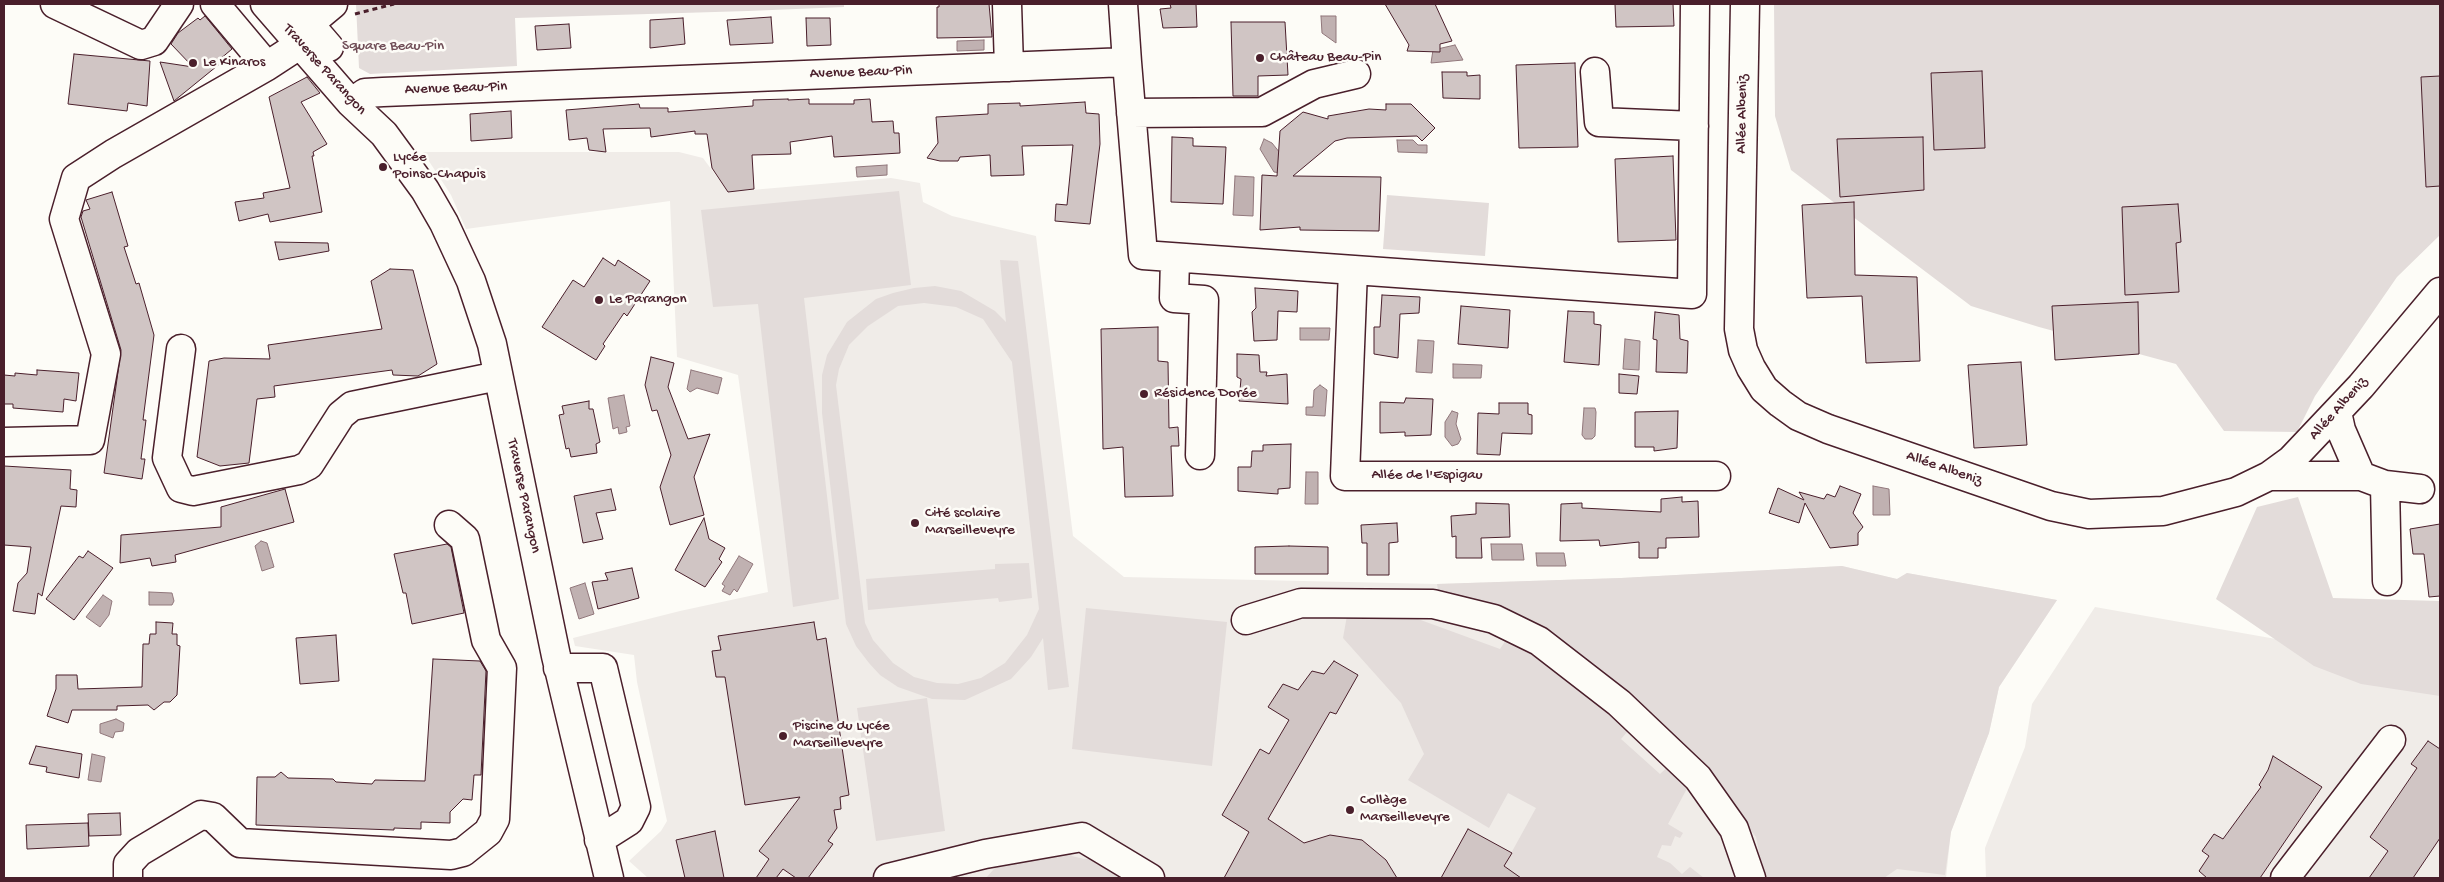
<!DOCTYPE html>
<meta charset="utf-8">
<style>
body{margin:0}
#map{position:relative;width:2444px;height:882px;overflow:hidden;background:#fdfcf7;font-family:"Gochi Hand",sans-serif}
canvas{display:block}
.frame{position:absolute;inset:0;border:5px solid #4a1f2b;pointer-events:none}
</style>
<div id="map">
<canvas width="2444" height="882"></canvas>
<div class="frame"></div>
</div>
<script>
const context = document.querySelector('canvas').getContext('2d');
context.lineJoin = 'round';
function paint(path, color) { context.fillStyle = color; context.fill(path, 'evenodd'); }
const shape = rows => new Path2D(rows.map(r => 'M' + r).join(''));
function stroke(path, color, width, dash) { context.strokeStyle = color; context.lineWidth = width; context.lineCap = dash ? 'butt' : 'round'; context.setLineDash(dash || []); context.stroke(path); }
function write(font, color, halo, rows, align = 'center') {
  context.font = font + ' "Gochi Hand",sans-serif'; context.lineWidth = 5; context.setLineDash([]); context.textBaseline = 'middle'; context.strokeStyle = halo; context.fillStyle = color; for (const [text, x, y, turn = 0] of rows) {
    context.save(); context.translate(x, y); context.rotate((+turn || 0) * Math.PI / 180); context.textAlign = isNaN(turn) ? turn : align; if (halo) context.strokeText(text, 0, 0); context.fillText(text, 0, 0); context.restore();
  }
}
paint(shape([
 [423,152,679,152,703,158,728,192,891,178,920,183,923,202,952,216,1036,236,1073,536,1124,577,1437,584,1621,578,1842,566,1897,579,1907,573,2057,600,1999,687,1989,733,1951,831,1946,878,648,878,629,861,661,831,667,821,637,682,634,655,575,646,573,638,680,611,768,592,738,375,677,357,670,201,466,229,451,195],
 [2095,607,2440,668,2440,878,1986,878,1985,848,2025,747,2032,704]
]), '#f0ece8');
paint(shape([
 [356,4,844,4,844,7,748,11,515,18,517,66,370,74,359,68],
 [1774,4,2440,4,2440,235,2397,277,2315,396,2297,432,2224,431,2176,364,2039,327,1971,306,1791,170,1775,116],
 [899,191,911,285,804,298,839,599,793,607,758,304,713,307,701,210],
 [1387,195,1489,203,1485,256,1383,249],
 [1000,260,1018,261,1069,687,1048,690,1043,638,1031,657,1011,679,965,700,932,699,898,687,880,675,869,663,856,646,846,624,822,413,822,375,827,355,847,322,876,299,893,293,914,288,935,286,961,291,995,311,1006,322],
 [924,303,956,307,983,319,1012,362,1039,609,1027,635,1005,663,981,678,958,684,937,683,914,677,893,663,873,640,865,623,836,385,839,369,849,345,868,326,898,306],
 [2298,497,2333,598,2440,601,2440,696,2361,684,2314,666,2216,599,2257,507],
 [1029,563,1032,598,999,602,998,598,868,610,866,579,995,569,995,564],
 [1842,566,1897,579,1907,573,2057,600,1999,687,1989,733,1951,832,1945,875,1897,869,1884,878,1764,878,1756,837,1712,778,1569,647,1509,613,1439,595,1437,584,1621,578],
 [1086,608,1227,622,1212,766,1072,749],
 [1348,610,1396,611,1500,649,1508,637,1559,667,1633,725,1621,739,1660,774,1673,762,1691,781,1668,824,1683,833,1680,838,1675,836,1671,846,1662,845,1657,857,1670,863,1682,874,1690,867,1704,878,1517,878,1517,876,1504,866,1536,808,1508,793,1489,828,1408,780,1424,754,1401,703,1343,638],
 [927,698,945,831,876,841,857,708],
 [1062,846,1072,856,1084,859,1097,858,1130,878,986,878,1001,861]
]), '#e3dcda');
const water = shape([
 [1321,16,1336,16,1336,43,1322,33,1321,16],
 [984,40,984,50,957,51,957,41,984,40],
 [1455,45,1463,60,1431,63,1433,50,1455,45],
 [1264,139,1272,143,1284,158,1281,173,1274,172,1260,149,1264,139],
 [1397,140,1413,140,1418,145,1427,145,1427,153,1398,152,1397,140],
 [887,165,887,175,857,177,856,167,887,165],
 [1235,176,1254,177,1253,216,1233,215,1235,176],
 [1300,328,1330,328,1329,340,1300,340,1300,328],
 [1625,339,1640,341,1639,370,1623,369,1625,339],
 [1418,340,1434,341,1432,373,1416,372,1418,340],
 [1453,364,1482,365,1481,378,1453,378,1453,364],
 [691,370,722,378,718,394,697,388,690,392,687,389,691,370],
 [1320,385,1327,390,1325,416,1306,415,1306,407,1313,407,1314,390,1320,385],
 [624,395,630,426,626,427,627,432,619,434,618,427,613,429,608,398,624,395],
 [1584,408,1595,408,1596,412,1595,436,1592,439,1585,439,1582,435,1584,408],
 [1452,411,1458,413,1456,424,1461,439,1458,444,1452,446,1445,437,1445,422,1452,411],
 [1306,472,1318,472,1318,504,1305,504,1306,472],
 [1873,486,1889,489,1890,515,1873,515,1873,486],
 [261,541,267,543,274,567,262,571,255,546,261,541],
 [1491,544,1522,544,1524,560,1492,560,1491,544],
 [1536,553,1564,553,1566,566,1537,566,1536,553],
 [739,556,753,564,737,592,734,589,730,595,722,591,725,586,722,584,739,556],
 [585,583,594,614,579,619,570,588,585,583],
 [149,592,172,593,174,601,172,605,149,605,149,592],
 [103,595,112,601,109,615,100,627,86,617,103,595],
 [116,719,124,723,123,731,115,732,113,738,100,733,100,724,116,719],
 [92,754,105,757,101,782,88,780,92,754]
]);
paint(water, '#c0b1b1');
stroke(water, '#91777b', 1);
const building = shape([
 [939,4,989,4,992,37,937,38,937,7,939,7,939,4],
 [1170,4,1196,4,1197,27,1163,28,1160,9,1171,8,1170,4],
 [1385,4,1435,4,1452,41,1440,44,1440,52,1407,51,1409,45,1385,4],
 [1615,4,1673,4,1674,26,1616,27,1615,4],
 [205,16,232,49,219,60,222,62,174,101,160,62,193,67,171,44,178,33,198,18,200,20,205,16],
 [771,17,773,43,730,45,727,20,771,17],
 [683,18,685,44,650,48,650,20,683,18],
 [806,18,830,18,831,45,807,46,806,18],
 [1231,22,1285,22,1288,75,1258,76,1258,96,1233,96,1231,22],
 [569,24,571,48,537,50,535,26,569,24],
 [74,54,150,61,147,106,128,103,127,111,68,104,74,54],
 [1575,63,1578,147,1519,148,1516,65,1575,63],
 [1982,71,1985,148,1934,150,1931,73,1982,71],
 [1442,72,1467,72,1467,76,1480,75,1480,99,1443,98,1442,72],
 [2440,76,2440,186,2426,187,2421,77,2440,76],
 [307,77,320,93,301,102,327,144,313,152,314,156,312,156,322,212,270,222,268,214,239,221,235,202,264,198,263,193,290,188,269,97,307,77],
 [788,99,788,100,809,99,809,104,854,104,854,100,870,99,872,122,893,121,894,133,899,133,900,153,834,157,832,136,790,142,791,154,752,155,754,189,728,192,712,168,707,134,695,134,695,131,651,137,650,128,603,129,606,152,589,150,587,138,569,140,566,110,639,104,640,108,668,108,668,112,753,106,753,100,788,99],
 [1085,102,1086,113,1099,114,1100,144,1090,224,1055,221,1056,204,1067,205,1073,145,1022,146,1024,175,991,176,990,155,960,157,958,161,940,161,927,158,938,143,936,117,988,114,988,104,1020,103,1020,106,1085,102],
 [1386,104,1411,104,1435,128,1422,141,1417,136,1347,138,1335,141,1293,176,1381,177,1379,231,1300,230,1300,227,1260,230,1262,175,1277,176,1280,131,1303,112,1328,119,1328,116,1369,109,1386,110,1386,104],
 [511,111,512,138,471,141,470,114,511,111],
 [1172,137,1193,138,1193,146,1226,147,1223,204,1171,202,1172,137],
 [1923,137,1924,190,1840,197,1837,139,1923,137],
 [1673,156,1676,240,1618,242,1615,159,1673,156],
 [112,192,128,246,124,247,136,284,139,283,154,335,143,420,146,420,141,459,145,459,142,479,104,473,121,350,81,217,83,211,90,209,86,200,112,192],
 [1854,202,1855,275,1917,277,1920,361,1866,363,1862,296,1807,298,1802,205,1854,202],
 [2178,204,2181,242,2176,243,2179,292,2125,295,2122,207,2178,204],
 [275,242,328,243,329,251,279,260,275,242],
 [603,258,615,266,618,260,650,281,627,316,624,313,603,344,605,346,596,360,542,327,573,280,584,287,603,258],
 [390,269,413,270,437,364,418,376,393,375,392,370,274,386,275,397,257,399,249,463,220,466,197,457,209,361,224,358,270,359,268,345,382,329,371,281,390,269],
 [1255,288,1298,291,1297,312,1278,311,1277,340,1254,341,1252,312,1256,308,1255,288],
 [1382,295,1420,297,1419,313,1400,314,1398,358,1374,354,1374,327,1380,327,1382,295],
 [2138,302,2139,354,2055,360,2052,306,2138,302],
 [1461,306,1510,310,1508,348,1458,344,1461,306],
 [1568,311,1594,312,1594,324,1601,325,1599,365,1564,362,1568,311],
 [1655,312,1679,315,1680,339,1688,341,1687,373,1656,372,1657,340,1653,339,1655,312],
 [1158,327,1158,361,1168,362,1169,428,1178,427,1179,446,1171,446,1173,496,1125,497,1123,447,1103,449,1101,329,1158,327],
 [1237,354,1259,355,1260,372,1267,372,1266,376,1287,374,1288,404,1239,401,1241,379,1237,377,1237,354],
 [651,357,674,363,668,387,688,439,710,434,694,477,704,515,670,525,660,487,671,455,657,410,652,411,645,385,651,357],
 [2021,362,2027,445,1974,448,1968,365,2021,362],
 [37,370,79,373,76,401,64,399,63,412,13,408,13,404,4,404,4,375,15,376,15,373,37,375,37,370],
 [1619,374,1639,376,1637,394,1619,393,1619,374],
 [1406,398,1433,399,1431,435,1405,436,1405,432,1380,433,1380,402,1404,403,1406,398],
 [589,401,589,409,593,409,600,442,596,444,597,453,571,457,569,448,566,449,559,415,564,414,562,406,589,401],
 [1499,403,1528,403,1528,414,1532,415,1532,434,1502,433,1500,455,1477,454,1478,413,1499,414,1499,403],
 [1678,411,1677,448,1654,451,1654,447,1635,447,1635,412,1678,411],
 [1291,444,1290,488,1278,489,1278,494,1238,491,1238,467,1251,467,1252,451,1263,451,1263,445,1291,444],
 [4,466,71,470,70,489,77,490,76,507,61,506,42,596,38,593,35,614,13,611,18,583,27,573,31,547,4,545,4,466],
 [1840,486,1861,494,1853,513,1863,527,1858,533,1858,545,1830,548,1805,503,1799,523,1769,513,1778,488,1804,500,1799,492,1824,499,1827,494,1835,497,1840,486],
 [285,489,294,522,175,555,176,562,152,566,150,558,120,563,121,535,221,527,221,507,285,489],
 [611,489,616,510,596,513,603,539,583,543,574,496,611,489],
 [1682,497,1682,502,1698,501,1699,537,1666,538,1666,548,1658,548,1658,558,1639,558,1639,542,1600,546,1599,540,1560,541,1561,504,1582,503,1582,508,1661,512,1661,499,1682,497],
 [1476,503,1509,504,1510,537,1481,538,1482,558,1456,558,1456,536,1452,537,1451,516,1476,514,1476,503],
 [704,518,709,539,725,548,719,559,722,562,705,587,675,570,704,518],
 [1397,523,1398,542,1389,543,1389,575,1367,575,1367,543,1362,543,1361,525,1397,523],
 [2440,524,2440,596,2429,597,2424,554,2413,554,2410,529,2440,524],
 [447,544,451,547,464,613,412,624,406,593,403,593,394,554,447,544],
 [1289,546,1328,547,1328,574,1255,574,1255,547,1289,546],
 [88,551,113,568,74,620,46,599,79,556,83,558,88,551],
 [632,568,639,598,598,609,592,582,608,580,605,573,632,568],
 [156,622,173,623,172,634,177,634,177,645,180,646,177,695,170,702,164,702,154,710,148,705,117,706,117,710,72,710,68,723,47,716,56,689,56,675,77,675,78,689,142,687,143,644,149,644,150,634,156,634,156,622],
 [814,622,817,640,826,638,849,795,840,797,841,809,834,810,837,828,828,841,833,844,808,878,796,878,783,869,776,878,756,878,769,859,759,851,800,797,745,805,725,677,716,677,712,651,721,650,718,636,814,622],
 [336,635,339,681,300,684,296,638,336,635],
 [433,659,480,661,486,671,481,775,474,775,472,800,463,799,450,812,450,823,421,822,421,829,394,828,394,830,256,825,257,777,275,777,281,772,288,778,333,779,336,782,372,784,375,780,425,781,433,659],
 [1334,661,1358,675,1336,714,1330,712,1268,819,1304,843,1330,835,1362,840,1386,860,1397,878,1224,878,1249,832,1222,815,1260,749,1269,754,1289,720,1268,707,1283,684,1298,690,1312,671,1324,674,1334,661],
 [2428,741,2440,749,2440,838,2413,878,2369,878,2388,851,2370,837,2417,768,2411,764,2428,741],
 [36,746,82,754,79,778,46,772,47,767,29,764,36,746],
 [2273,756,2322,787,2260,878,2207,878,2199,871,2209,856,2202,851,2214,834,2223,839,2261,787,2259,785,2268,770,2273,756],
 [120,813,121,835,89,836,88,814,120,813],
 [88,823,89,846,27,849,26,825,88,823],
 [1468,829,1512,853,1504,866,1521,878,1441,878,1468,829],
 [715,831,724,878,685,878,676,840,715,831]
]);
paint(building, '#d0c5c4');
stroke(building, '#4a1f2b', 1);
const minor = shape([
 [55,4,141,45,154,41,179,4],
 [215,4,267,66],
 [265,4,351,103,384,134,425,190,444,223,471,281,492,344,556,656,609,878],
 [292,4,329,47],
 [1007,4,1009,67],
 [1123,4,1127,62],
 [1745,4,1739,329,1743,350,1751,368,1764,389,1780,403,1798,416,1828,429,2051,506,2089,514,2163,511,2236,492,2269,476,2291,460,2361,386,2440,292],
 [309,24,333,4],
 [1595,72,1599,122,1694,126],
 [351,103,365,93,383,92,1127,62,1143,255,1692,294,1695,4],
 [1131,113,1262,112,1314,84,1356,74],
 [1175,258,1174,298,1204,300,1200,455],
 [1353,270,1345,476,1716,476],
 [181,349,167,458,181,488,193,491,299,470,309,465,341,415,352,406,498,376],
 [2337,412,2341,430,2361,476],
 [4,442,90,440,106,354,64,219,76,178,113,154,267,66,316,34],
 [2269,476,2361,476,2385,485,2420,489],
 [2385,485,2387,581],
 [1246,620,1301,603,1433,604,1494,619,1539,641,1619,703,1698,778,1734,829,1751,878],
 [558,668,603,668,636,807,629,821,599,840],
 [128,878,128,864,139,852,201,815,213,817,240,843,451,855,463,852,488,832,495,819,502,668,486,640,465,539,449,525],
 [888,878,985,854,1082,837,1150,878],
 [2285,878,2391,740]
]);
stroke(minor, '#4a1f2b', 31);
stroke(shape([
 [355,14,394,4]
]), '#4a1f2b', 3, [5, 4]);
stroke(minor, '#fdfcf7', 28);
for (const [x, y, r, color] of [
 [1260,58,5,"#4a1f2b"],
 [193,63,5,"#4a1f2b"],
 [383,167,5,"#4a1f2b"],
 [599,300,5,"#4a1f2b"],
 [1144,394,5,"#4a1f2b"],
 [915,523,5,"#4a1f2b"],
 [783,736,5,"#4a1f2b"],
 [1350,810,5,"#4a1f2b"]
]) { const dot = new Path2D(); dot.arc(x, y, r, 0, 2 * Math.PI); context.fillStyle = color; context.fill(dot); stroke(dot, '#fdfcf7', 2); }
write('15px', '#704e57', '#fdfcf7', [
 ["Square Beau-Pin",393,47]
]);
write('15px', '#4a1f2b', '#fdfcf7', [
 ["Château Beau-Pin",1270,58],
 ["Le Kinaros",203,63],
 ["Lycée",393,158],
 ["Poinso-Chapuis",393,175],
 ["Le Parangon",609,300],
 ["Résidence Dorée",1154,394],
 ["Cité scolaire",925,514],
 ["Marseilleveyre",925,531],
 ["Piscine du Lycée",793,727],
 ["Marseilleveyre",793,744],
 ["Collège",1360,801],
 ["Marseilleveyre",1360,818]
], 'left');
write('15px', '#4a1f2b', '#fdfcf7', [
 ["Traverse Parangon",324,70,48],
 ["Avenue Beau-Pin",861,73,-2],
 ["Avenue Beau-Pin",456,89,-2],
 ["Allée Albeniz",1743,114,-89],
 ["Allée Albeniz",2339,409,-48],
 ["Allée Albeniz",1944,469,19],
 ["Allée de l'Espigau",1427,476],
 ["Traverse Parangon",523,496,78]
]);
</script>
